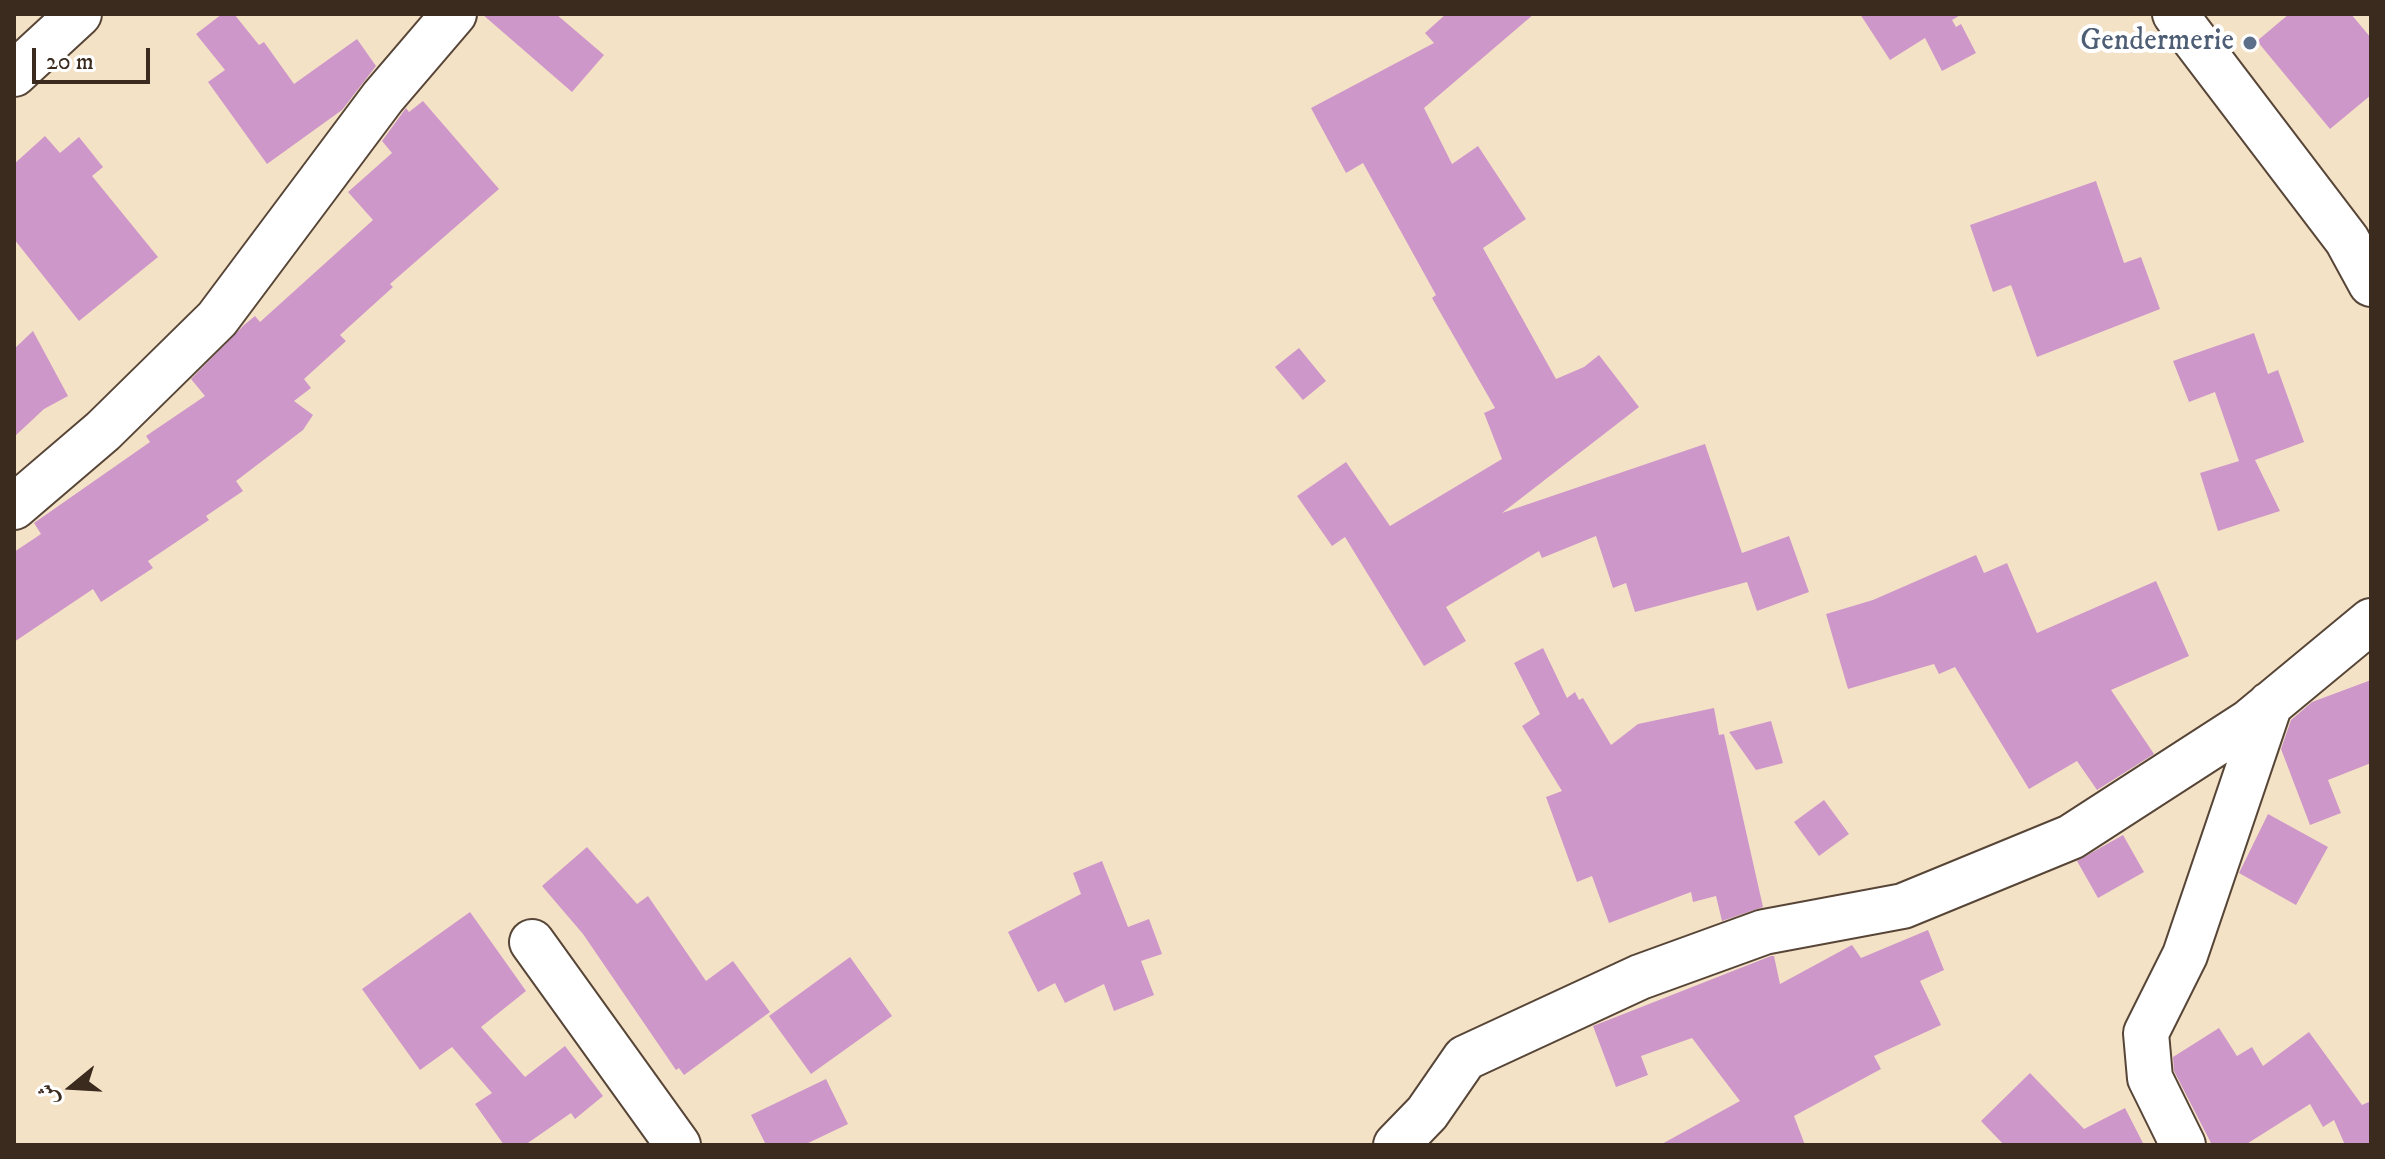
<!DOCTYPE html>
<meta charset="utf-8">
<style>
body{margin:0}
#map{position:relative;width:2385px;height:1159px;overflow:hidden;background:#f4e2c7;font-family:"IM FELL DW Pica",Amiri,serif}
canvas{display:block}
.frame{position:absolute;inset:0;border:16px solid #3b2a1e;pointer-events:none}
.north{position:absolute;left:32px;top:1047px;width:80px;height:80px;-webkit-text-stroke:6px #fff;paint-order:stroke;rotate:252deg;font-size:22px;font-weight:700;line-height:32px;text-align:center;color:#3b2a1e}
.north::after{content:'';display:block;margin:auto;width:28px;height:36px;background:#3b2a1e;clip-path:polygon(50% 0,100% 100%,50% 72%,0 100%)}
.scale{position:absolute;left:32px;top:48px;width:118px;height:36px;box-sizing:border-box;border:4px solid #3b2a1e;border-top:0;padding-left:10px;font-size:24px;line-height:28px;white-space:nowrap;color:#3b2a1e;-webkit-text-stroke:6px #fff;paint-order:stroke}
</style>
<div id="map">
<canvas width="2385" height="1159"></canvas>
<div class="frame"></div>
<div class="north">ش</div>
<div class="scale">20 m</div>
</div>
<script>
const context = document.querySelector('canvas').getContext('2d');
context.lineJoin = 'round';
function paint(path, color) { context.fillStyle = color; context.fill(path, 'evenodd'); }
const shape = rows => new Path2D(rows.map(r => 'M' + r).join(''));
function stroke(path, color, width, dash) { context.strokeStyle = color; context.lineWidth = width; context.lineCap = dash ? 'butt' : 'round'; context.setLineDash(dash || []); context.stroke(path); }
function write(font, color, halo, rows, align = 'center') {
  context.font = font + ' "IM FELL DW Pica",serif'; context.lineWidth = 8; context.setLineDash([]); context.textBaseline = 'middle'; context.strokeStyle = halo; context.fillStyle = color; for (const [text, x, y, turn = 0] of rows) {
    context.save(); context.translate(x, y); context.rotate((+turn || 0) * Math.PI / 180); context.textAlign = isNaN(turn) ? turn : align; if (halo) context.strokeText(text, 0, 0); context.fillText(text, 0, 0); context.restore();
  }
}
paint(shape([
 [222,14,234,14,259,45,264,42,294,84,357,39,376,66,342,110,267,164,208,82,225,70,196,34],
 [482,14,556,14,604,55,572,92],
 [1446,14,1534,14,1424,108,1452,164,1478,146,1526,219,1483,248,1556,379,1584,367,1599,355,1639,407,1502,513,1705,444,1742,553,1789,536,1809,592,1757,611,1747,582,1635,612,1626,583,1613,588,1596,536,1542,558,1539,551,1446,607,1466,641,1424,666,1345,537,1332,546,1297,496,1346,462,1390,526,1502,459,1484,413,1495,408,1432,298,1436,295,1363,163,1346,173,1311,108,1434,43,1425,33],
 [1860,14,1962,14,1952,20,1956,27,1961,24,1976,53,1942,71,1925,38,1890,60],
 [2289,14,2351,14,2371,38,2371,95,2330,129,2257,41],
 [423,101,499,189,390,284,393,287,340,335,346,341,304,379,311,388,294,401,313,415,303,430,236,481,243,491,206,516,209,520,148,561,153,568,101,602,93,589,14,642,14,552,41,534,34,523,150,442,146,436,205,396,191,379,244,325,255,316,260,322,373,220,348,192,392,153,382,141,406,108,409,112],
 [45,136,60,153,79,137,103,167,92,176,158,257,79,321,14,239,14,164],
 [2096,181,2124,263,2141,257,2160,309,2037,357,2011,285,1993,292,1970,225],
 [33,331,68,396,44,409,14,437,14,349],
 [2254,333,2268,374,2278,370,2304,442,2255,460,2280,511,2218,531,2200,473,2239,461,2215,392,2189,402,2173,361],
 [1299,348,1326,381,1303,400,1275,367],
 [1976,555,1984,573,2007,563,2037,633,2156,581,2189,656,2111,690,2154,754,2097,790,2077,761,2029,789,1955,667,1939,674,1934,664,1848,689,1826,614,1873,600],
 [1543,648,1567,698,1575,692,1579,700,1583,698,1611,745,1638,724,1714,708,1719,735,1724,734,1763,907,1722,921,1716,896,1693,902,1691,892,1609,923,1592,876,1577,882,1546,797,1562,791,1522,726,1540,714,1514,663],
 [2371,680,2371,763,2328,780,2341,813,2310,825,2281,749,2291,720,2312,702],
 [1771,721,1783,763,1756,770,1729,732],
 [1824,800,1849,834,1819,856,1794,822],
 [2268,814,2328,847,2296,905,2239,873],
 [2123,835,2144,872,2098,898,2077,861],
 [587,847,637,904,648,896,706,981,733,961,770,1012,684,1075,679,1068,676,1070,583,934,542,886],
 [1102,861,1128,927,1149,919,1162,954,1141,961,1154,995,1114,1011,1104,984,1065,1003,1055,983,1038,992,1008,932,1081,894,1073,873],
 [470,912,526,991,481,1027,525,1077,565,1046,603,1096,575,1119,571,1113,525,1145,504,1145,475,1104,492,1093,452,1047,420,1070,362,989],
 [1928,930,1944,970,1920,981,1941,1025,1874,1056,1881,1069,1794,1116,1805,1145,1660,1145,1740,1101,1692,1038,1641,1056,1648,1075,1616,1087,1593,1026,1771,956,1774,956,1780,984,1852,945,1861,958],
 [850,957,892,1016,811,1074,769,1016],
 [2219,1028,2237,1056,2252,1047,2263,1066,2309,1032,2362,1105,2371,1101,2371,1145,2345,1145,2334,1120,2323,1127,2310,1104,2245,1145,2212,1145,2174,1071,2173,1057],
 [2030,1073,2084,1129,2125,1108,2144,1145,2004,1145,1981,1121],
 [826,1079,848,1124,804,1145,766,1145,751,1115]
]), '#ce97c9');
const street = shape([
 [2175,14,2347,240,2371,284],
 [14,74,79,14],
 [14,507,103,431,217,319,383,97,454,14],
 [532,942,678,1145],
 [1396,1145,1427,1113,1465,1058,1640,977,1764,932,1903,906,2071,837,2249,722,2371,621],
 [2183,1145,2150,1078,2146,1033,2185,955,2270,704]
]);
stroke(street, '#574637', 48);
stroke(street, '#fff', 44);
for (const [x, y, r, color] of [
 [2250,43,8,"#5c6f8a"]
]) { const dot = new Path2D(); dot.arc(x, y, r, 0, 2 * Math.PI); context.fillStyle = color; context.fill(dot); stroke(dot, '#fff', 3); }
write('30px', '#4e5e75', '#fff', [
 ["Gendermerie",2234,43]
], 'right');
</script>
